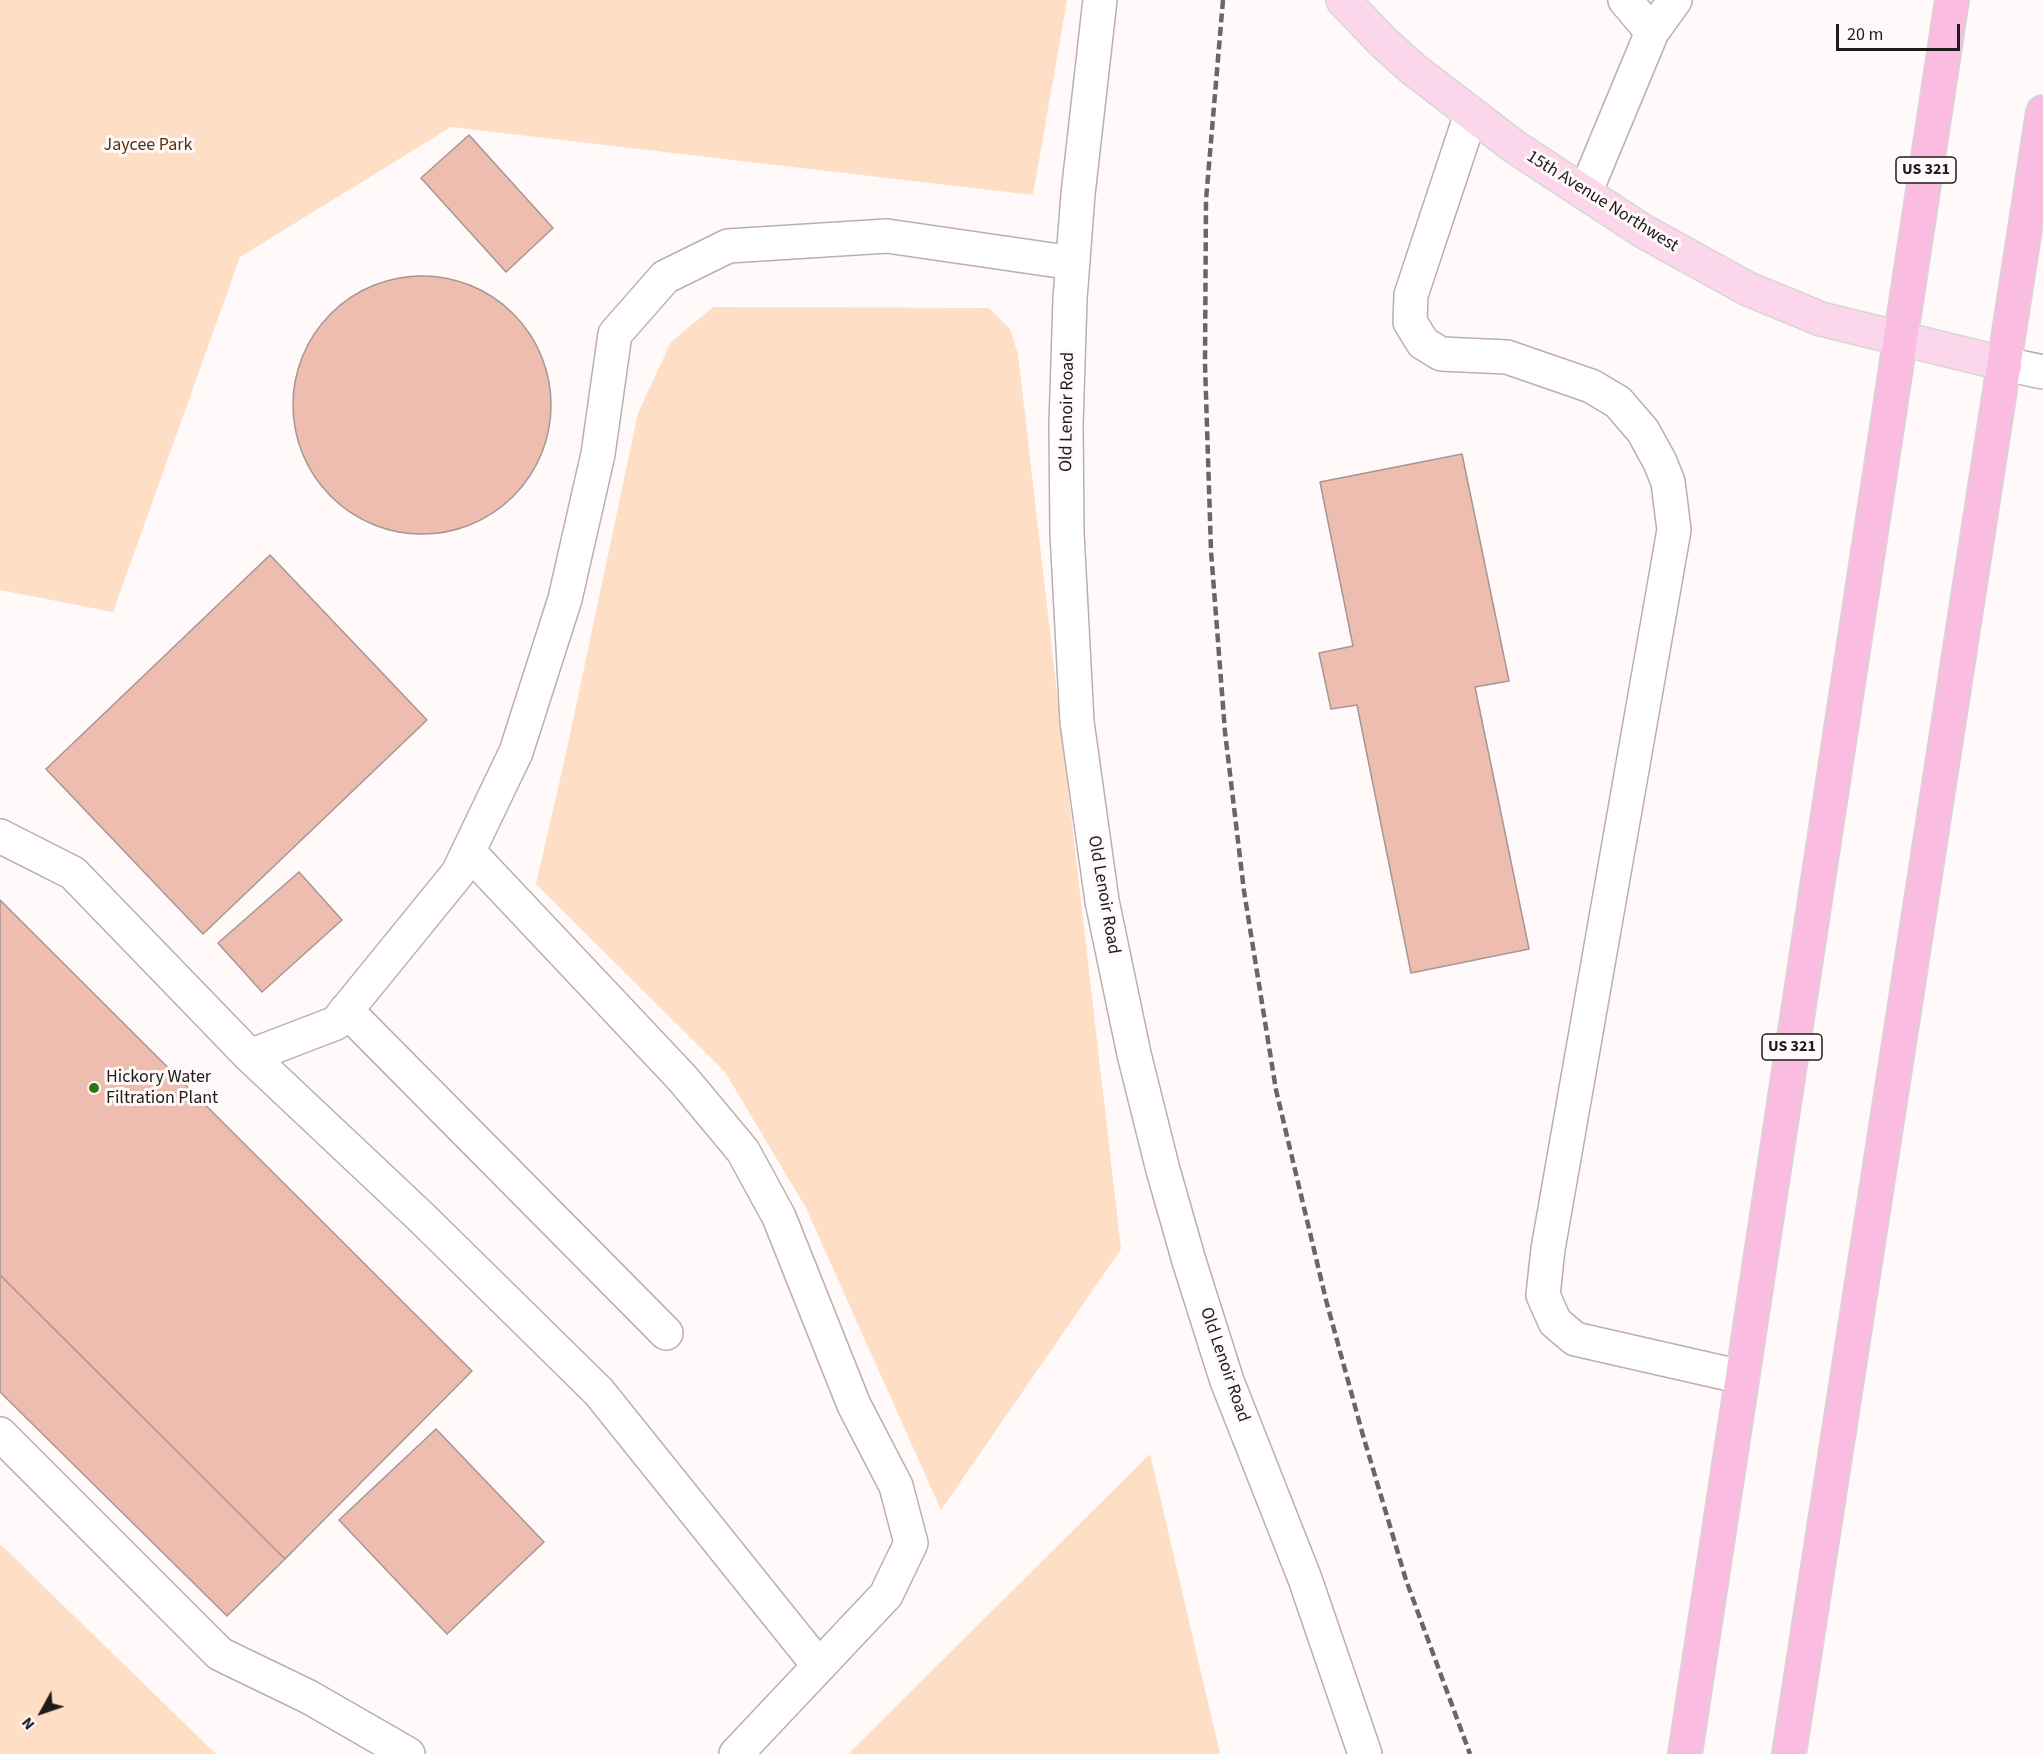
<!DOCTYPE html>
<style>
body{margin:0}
#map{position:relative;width:2043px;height:1754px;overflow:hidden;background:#fff9f9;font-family:"Source Sans 3",sans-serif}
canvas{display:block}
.north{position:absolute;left:12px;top:1682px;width:60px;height:60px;-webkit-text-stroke:4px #fff9f9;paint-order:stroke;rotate:230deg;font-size:16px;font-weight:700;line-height:24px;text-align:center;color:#201b1b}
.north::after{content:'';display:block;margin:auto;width:21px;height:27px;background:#201b1b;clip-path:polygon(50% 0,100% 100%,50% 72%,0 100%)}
.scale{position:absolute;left:1836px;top:24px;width:124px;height:27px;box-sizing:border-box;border:3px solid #201b1b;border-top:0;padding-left:8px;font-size:18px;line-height:21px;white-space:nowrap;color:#201b1b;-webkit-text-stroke:4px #fff9f9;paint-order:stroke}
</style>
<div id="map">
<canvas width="2043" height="1754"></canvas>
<div class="north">N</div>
<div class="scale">20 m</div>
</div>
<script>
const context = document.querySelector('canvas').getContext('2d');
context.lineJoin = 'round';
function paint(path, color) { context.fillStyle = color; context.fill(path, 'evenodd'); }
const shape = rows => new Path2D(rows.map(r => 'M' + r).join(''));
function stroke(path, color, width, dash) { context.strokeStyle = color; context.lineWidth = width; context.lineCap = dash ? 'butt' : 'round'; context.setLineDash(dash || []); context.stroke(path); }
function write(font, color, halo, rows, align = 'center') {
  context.font = font + ' "Source Sans 3",sans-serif'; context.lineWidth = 6; context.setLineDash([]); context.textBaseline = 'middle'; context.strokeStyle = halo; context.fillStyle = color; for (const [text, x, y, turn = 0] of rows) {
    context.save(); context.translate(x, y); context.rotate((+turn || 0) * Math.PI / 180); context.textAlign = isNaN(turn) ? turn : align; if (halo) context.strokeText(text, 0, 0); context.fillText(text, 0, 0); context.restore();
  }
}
paint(shape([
 [0,0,1067,0,1033,195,451,127,240,257,113,612,0,590],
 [713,307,989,308,1010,329,1018,354,1121,1249,941,1510,806,1208,725,1072,536,884,565,758,638,413,671,342],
 [1150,1454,1220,1754,848,1754],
 [0,1544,215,1753,218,1754,0,1754]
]), '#fedec4');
const building = shape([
 [469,135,553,228,506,272,421,178,469,135],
 '293 405a129 129 0 1 1 258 0a129 129 0 1 1-258 0Z',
 [1462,454,1509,681,1475,687,1529,949,1411,973,1357,705,1331,709,1319,653,1353,646,1320,482,1462,454],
 [270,555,427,720,203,934,46,769,270,555],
 [299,872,342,920,262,992,218,943,299,872],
 [0,900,472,1371,285,1559,0,1275,0,900],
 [0,1275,285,1559,227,1616,0,1392,0,1275],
 [436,1429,544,1542,447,1634,339,1520,436,1429]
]);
paint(building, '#eebdb0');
stroke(building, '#a59794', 1.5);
const minor = shape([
 [1100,0,1078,194,1070,299,1066,425,1067,533,1077,722,1102,901,1134,1054,1163,1170,1189,1261,1227,1381,1305,1579,1365,1754],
 [1625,0,1652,32],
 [1471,114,1411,295,1410,322,1423,343,1441,354,1507,357,1591,386,1618,402,1643,431,1660,462,1668,482,1674,530,1548,1249,1543,1295,1555,1322,1575,1339,1742,1377],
 [1585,193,1652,32,1675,0],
 [2005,364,2043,372],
 [0,836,73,873,250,1056,336,1023,458,873,516,752,565,599,598,454,615,334,665,277,728,246,887,236,1073,263],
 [469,852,683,1079,743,1151,779,1217,854,1405,896,1486,911,1543,886,1595,736,1754],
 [346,1010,666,1333],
 [250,1056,422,1218,599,1392,819,1666],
 [0,1434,220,1654,309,1697,408,1754]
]);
const major = shape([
 [1343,0,1383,42,1413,69,1515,147,1643,231,1748,289,1821,319,2005,364]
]);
const highway = shape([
 [1685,1754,1952,0],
 [1789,1754,2043,112]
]);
stroke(minor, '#bcaeaf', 36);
stroke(major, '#d7d6d6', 36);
stroke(highway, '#d7d6d6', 36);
stroke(minor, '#fff', 33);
stroke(major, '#fcd7ec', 33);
stroke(highway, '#fabce0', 33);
stroke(shape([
 [1223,0,1206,200,1205,364,1211,551,1225,732,1244,891,1276,1090,1326,1300,1362,1432,1406,1580,1470,1754]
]), '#6b6666', 4.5, [9, 4.5]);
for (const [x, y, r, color] of [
 [94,1088,6,"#317412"]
]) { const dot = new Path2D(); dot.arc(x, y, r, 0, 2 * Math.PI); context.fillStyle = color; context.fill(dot); stroke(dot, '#fff9f9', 2); }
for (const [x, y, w] of [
 [1926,170,60],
 [1792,1047,60]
]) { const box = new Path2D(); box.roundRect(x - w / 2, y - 13, w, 26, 4.5); context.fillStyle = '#fff9f9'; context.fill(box); stroke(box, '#201b1b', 1.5); }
write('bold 16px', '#201b1b', null, [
 ["US 321",1926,170],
 ["US 321",1792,1047]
]);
write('18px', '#57320e', '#fff9f9', [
 ["Jaycee Park",148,146]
]);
write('18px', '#201b1b', '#fff9f9', [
 ["15th Avenue Northwest",1602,202,32],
 ["Old Lenoir Road",1068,412,-89],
 ["Old Lenoir Road",1103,895,80],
 ["Old Lenoir Road",1224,1365,71]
]);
write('18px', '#201b1b', '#fff9f9', [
 ["Hickory Water",106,1078],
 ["Filtration Plant",106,1099]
], 'left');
</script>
